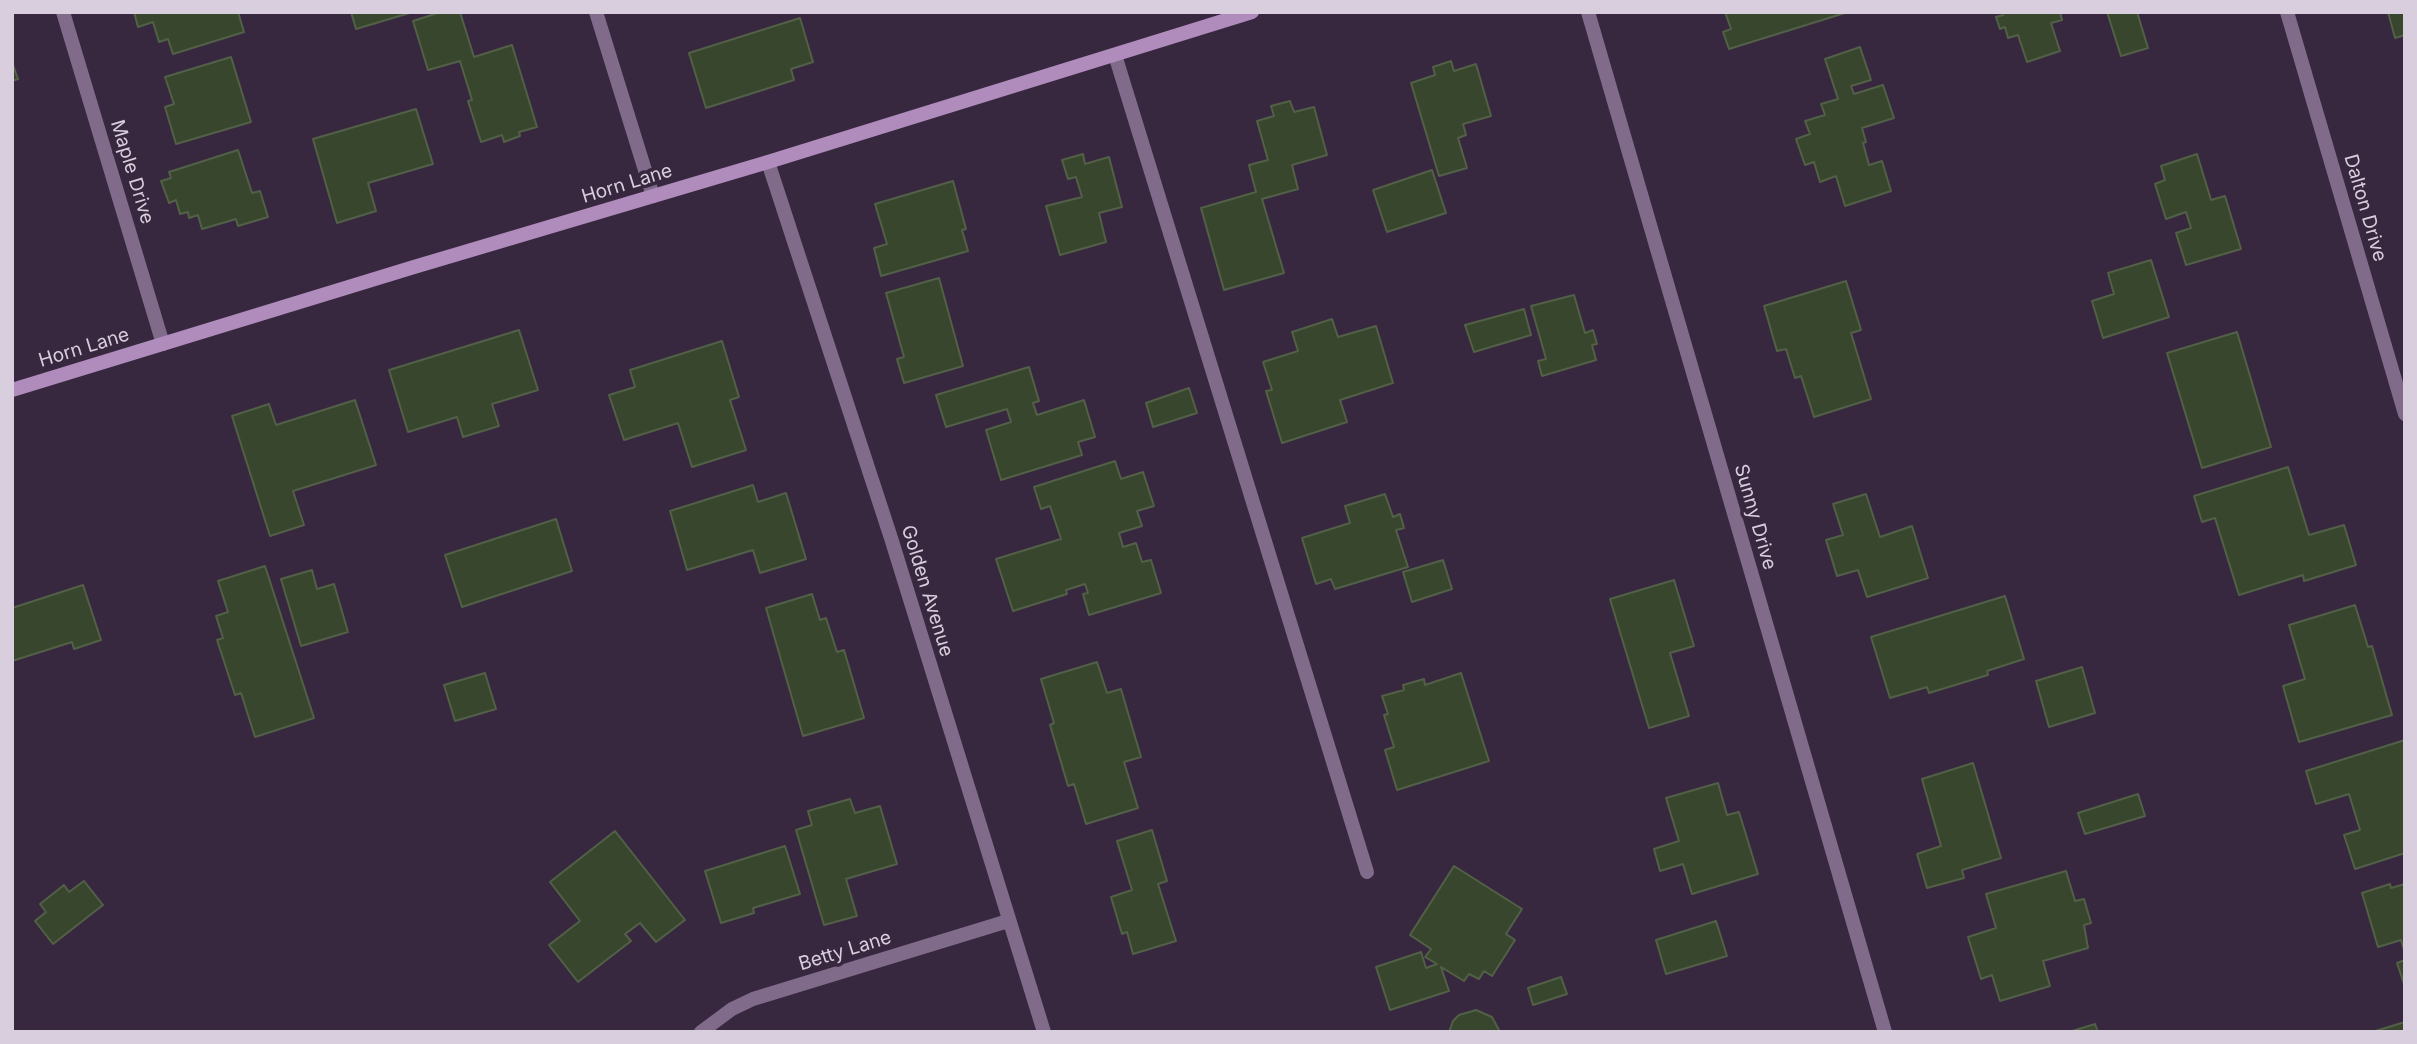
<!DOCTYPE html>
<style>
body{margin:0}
#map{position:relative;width:2417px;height:1044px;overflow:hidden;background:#38283f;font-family:Inter,sans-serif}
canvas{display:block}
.frame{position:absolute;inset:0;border:14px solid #d9cedd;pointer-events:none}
</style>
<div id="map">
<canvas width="2417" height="1044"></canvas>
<div class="frame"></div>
</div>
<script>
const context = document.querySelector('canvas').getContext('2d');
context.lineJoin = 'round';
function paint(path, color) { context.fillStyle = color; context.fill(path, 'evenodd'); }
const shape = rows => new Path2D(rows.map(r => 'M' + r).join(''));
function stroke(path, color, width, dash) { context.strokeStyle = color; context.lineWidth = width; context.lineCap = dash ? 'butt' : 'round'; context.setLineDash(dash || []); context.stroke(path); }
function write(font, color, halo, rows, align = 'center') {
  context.font = font + ' Inter,sans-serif'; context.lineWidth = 7; context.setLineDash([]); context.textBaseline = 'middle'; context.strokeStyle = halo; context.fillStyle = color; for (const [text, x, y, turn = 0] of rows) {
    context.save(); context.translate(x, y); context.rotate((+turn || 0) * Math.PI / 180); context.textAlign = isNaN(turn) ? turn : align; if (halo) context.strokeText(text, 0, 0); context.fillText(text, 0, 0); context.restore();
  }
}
const building = shape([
 [134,12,238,12,244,32,173,54,168,39,159,42,153,22,138,27,134,12],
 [351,12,413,12,356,29,351,12],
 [441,12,460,12,474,57,512,45,537,127,519,132,520,136,504,142,502,135,481,142,468,101,472,100,460,61,428,70,413,21,441,12],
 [1725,12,1848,12,1729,49,1723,32,1731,29,1725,12],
 [2002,12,2060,12,2062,20,2051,23,2060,51,2027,62,2018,35,2008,38,2005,27,2000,29,1996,17,2003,15,2002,12],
 [2107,12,2137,12,2148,48,2121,56,2107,12],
 [2388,12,2405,12,2405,35,2395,38,2388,12],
 [800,18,813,62,791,69,794,80,706,108,689,53,800,18],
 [1860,47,1871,80,1851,86,1854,94,1883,85,1894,118,1862,128,1866,142,1863,143,1869,165,1882,161,1891,191,1845,206,1836,176,1820,182,1814,162,1805,165,1796,139,1810,134,1805,121,1825,115,1821,104,1838,99,1825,59,1860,47],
 [231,57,251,122,176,144,165,107,174,104,165,77,231,57],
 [1451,61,1454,71,1476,64,1491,116,1463,124,1466,135,1458,138,1467,168,1439,176,1411,83,1435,75,1433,67,1451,61],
 [12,62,18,79,12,81,12,62],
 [1290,101,1294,112,1314,107,1327,155,1292,165,1298,189,1262,199,1284,273,1224,290,1201,208,1256,192,1249,165,1268,160,1257,121,1274,116,1271,106,1290,101],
 [416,109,433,164,368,183,376,211,337,223,313,139,416,109],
 [238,150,252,193,260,191,268,217,238,226,236,219,202,229,198,215,189,218,188,212,180,214,176,200,169,203,161,181,171,178,169,172,238,150],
 [1083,154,1085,164,1109,157,1122,207,1099,213,1106,242,1060,255,1046,206,1082,197,1076,177,1068,179,1062,160,1083,154],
 [2197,154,2211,200,2225,196,2241,249,2186,265,2176,233,2191,228,2186,212,2166,219,2155,184,2165,180,2161,166,2197,154],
 [1432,170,1446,213,1387,232,1373,190,1432,170],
 [953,181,966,229,962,230,968,251,881,276,874,248,887,244,875,204,953,181],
 [2151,260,2169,317,2103,338,2092,301,2114,294,2108,273,2151,260],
 [939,278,963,366,904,383,897,359,904,357,886,293,939,278],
 [1846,281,1861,330,1851,333,1871,399,1814,417,1801,376,1795,378,1786,349,1777,351,1764,306,1846,281],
 [1574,295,1585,333,1593,330,1597,344,1592,345,1596,360,1542,376,1538,361,1546,359,1531,306,1574,295],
 [1524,309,1531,335,1474,352,1465,325,1524,309],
 [1332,319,1338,337,1376,326,1393,383,1340,400,1347,422,1282,443,1266,391,1272,390,1263,362,1298,351,1292,332,1332,319],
 [519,330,538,390,492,404,499,426,463,437,457,417,408,432,389,370,519,330],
 [2237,332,2271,447,2202,468,2167,353,2237,332],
 [722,341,739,397,730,400,746,450,692,467,678,423,624,440,609,395,635,387,630,370,722,341],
 [1029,367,1039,401,1033,403,1037,415,1084,400,1095,437,1078,442,1082,455,1001,480,986,430,1011,422,1007,409,946,427,936,395,1029,367],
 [1189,388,1197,413,1153,427,1146,403,1189,388],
 [355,400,376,465,293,491,304,525,270,536,232,416,269,404,276,425,355,400],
 [1115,461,1121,479,1143,472,1154,506,1137,511,1142,526,1119,533,1123,547,1136,543,1142,562,1151,560,1161,593,1089,615,1083,594,1088,593,1085,584,1066,590,1067,594,1013,611,996,559,1061,539,1050,506,1041,509,1034,487,1115,461],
 [2288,467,2309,535,2344,525,2356,565,2304,581,2303,575,2239,595,2215,518,2202,522,2194,496,2288,467],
 [753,485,758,502,786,493,806,559,760,573,753,550,687,570,670,511,753,485],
 [1385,494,1393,517,1400,514,1404,528,1396,530,1408,567,1335,589,1331,579,1316,584,1302,538,1350,523,1345,506,1385,494],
 [1866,494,1880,537,1912,526,1928,578,1867,597,1858,570,1837,576,1826,540,1843,535,1833,504,1866,494],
 [556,519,572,571,462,607,445,555,556,519],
 [1443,560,1452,589,1412,602,1403,572,1443,560],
 [265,566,314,718,255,737,241,693,235,695,217,640,223,638,216,616,228,612,218,581,265,566],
 [312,570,317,589,334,584,348,632,301,646,281,579,312,570],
 [1674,580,1694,646,1670,653,1689,716,1649,728,1610,599,1674,580],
 [83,585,101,640,74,649,72,642,12,661,12,608,83,585],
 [812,594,820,620,826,618,837,652,844,650,864,718,803,736,766,608,812,594],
 [2005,596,2024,659,1987,671,1988,675,1929,693,1927,687,1890,698,1871,637,2005,596],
 [2355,605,2368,647,2372,646,2392,715,2299,742,2283,686,2305,679,2289,625,2355,605],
 [1097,662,1107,693,1121,689,1141,757,1124,762,1138,808,1086,824,1074,784,1068,786,1050,725,1054,723,1041,679,1097,662],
 [2082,667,2095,713,2049,727,2036,681,2082,667],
 [485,673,496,709,455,721,444,685,485,673],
 [1461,673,1489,761,1397,790,1385,750,1394,747,1384,715,1388,714,1382,696,1404,690,1403,685,1424,679,1425,685,1461,673],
 [2405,740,2405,853,2355,869,2344,835,2360,830,2349,794,2316,804,2306,771,2405,740],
 [1973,763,2001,858,1962,870,1964,878,1927,888,1917,854,1941,846,1922,779,1973,763],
 [1718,783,1727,815,1739,812,1758,874,1692,894,1683,864,1660,871,1654,849,1679,841,1666,798,1718,783],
 [2138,794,2145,816,2085,834,2078,813,2138,794],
 [850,799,855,813,880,806,897,864,846,879,857,916,824,925,796,830,812,825,808,811,850,799],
 [1152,830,1167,881,1158,884,1176,941,1133,954,1127,932,1122,934,1111,897,1132,890,1117,841,1152,830],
 [615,831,685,920,656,942,640,923,625,934,631,941,578,982,549,945,580,921,550,882,615,831],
 [785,846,800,894,753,908,754,913,721,923,705,871,785,846],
 [1454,866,1522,909,1506,934,1515,940,1492,976,1484,971,1479,979,1469,974,1464,981,1441,967,1449,991,1390,1010,1376,967,1421,952,1426,968,1437,964,1425,957,1431,949,1410,935,1454,866],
 [2066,871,2075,901,2084,899,2091,923,2084,925,2088,948,2043,961,2050,986,2000,1001,1992,975,1981,979,1968,937,1996,928,1986,894,2066,871],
 [84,881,103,905,53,944,35,921,46,912,40,904,64,885,69,892,84,881],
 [2390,884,2391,888,2405,884,2405,953,2401,940,2378,947,2362,893,2390,884],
 [1716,921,1727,956,1666,974,1656,940,1716,921],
 [2405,960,2405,987,2397,963,2405,960],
 [1561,977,1567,994,1533,1005,1528,988,1561,977],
 [1476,1010,1492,1017,1500,1032,1449,1032,1453,1021,1459,1015,1476,1010],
 [2405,1022,2405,1032,2372,1032,2405,1022],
 [2095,1024,2098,1032,2069,1032,2095,1024]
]);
paint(building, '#38462d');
stroke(building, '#516046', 2);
stroke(shape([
 [63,12,163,344],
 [596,12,653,196],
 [1588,12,1885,1032],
 [2287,12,2405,414],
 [1115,55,1367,872],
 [768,162,891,538,1044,1032],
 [701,1032,732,1009,753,999,1008,921]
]), '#816b8a', 14);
stroke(shape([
 [12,390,414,267,768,162,1252,12]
]), '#b08cbd', 14);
write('19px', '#d9cedd', '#38283f', [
 ["Maple Drive",132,172,73],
 ["Horn Lane",627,184,-17],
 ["Dalton Drive",2365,208,74],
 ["Horn Lane",84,348,-17],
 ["Sunny Drive",1755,517,74],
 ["Golden Avenue",927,591,73],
 ["Betty Lane",845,951,-17]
]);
</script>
